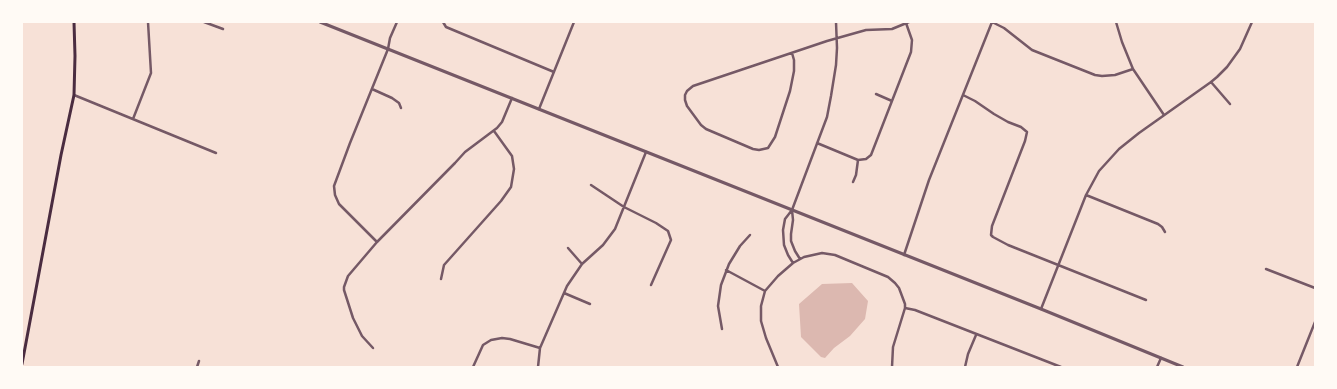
<!DOCTYPE html>
<style>
body{margin:0}
#map{position:relative;width:1337px;height:389px;overflow:hidden;background:#f7e1d7;font-family:"Archivo Narrow",sans-serif}
canvas{display:block}
.frame{position:absolute;inset:0;border:23px solid #fffaf5;pointer-events:none}
</style>
<div id="map">
<canvas width="1337" height="389"></canvas>
<div class="frame"></div>
</div>
<script>
const context = document.querySelector('canvas').getContext('2d');
context.lineJoin = 'round';
function paint(path, color) { context.fillStyle = color; context.fill(path, 'evenodd'); }
const shape = rows => new Path2D(rows.map(r => 'M' + r).join(''));
function stroke(path, color, width, dash) { context.strokeStyle = color; context.lineWidth = width; context.lineCap = dash ? 'butt' : 'round'; context.setLineDash(dash || []); context.stroke(path); }
paint(shape([
 [852,283,868,301,865,319,850,336,834,348,825,358,821,357,801,337,799,304,822,284]
]), '#dcb8b0');
stroke(shape([
 [204,22,223,29],
 [443,22,446,27,554,72],
 [992,22,1004,28,1032,50,1095,75,1102,76,1115,75,1133,69],
 [1116,22,1122,42,1133,69,1164,115],
 [792,53,794,60,794,71,790,91,775,137,768,148,759,150,753,149,706,129,701,125,687,106,685,100,685,95,687,91,693,86,827,41,866,30,892,29,909,22],
 [1211,82,1230,104],
 [372,89,392,98,399,103,401,108],
 [876,94,892,101],
 [74,95,216,153],
 [963,95,975,101,994,114,1008,122,1021,127,1027,132,1025,141,992,226,991,235,993,237,1008,245,1146,300],
 [539,109,574,22],
 [133,119,151,73,148,22],
 [817,143,858,160,866,159,871,155,911,52,912,40,906,23],
 [853,182,856,175,858,160],
 [591,185,624,207,656,223,668,231,671,240,651,285],
 [1086,195,1158,224,1162,227,1165,232],
 [792,210,793,220,791,234,791,241,795,251,800,259],
 [377,242,339,204,335,195,334,186,350,143,388,49,390,38,397,22],
 [568,248,582,264],
 [904,255,929,180,992,22],
 [793,263,788,255,784,245,783,230,785,219,792,210,827,117,831,96,836,65,837,48,836,22],
 [1266,269,1315,288],
 [726,270,765,291],
 [441,279,444,265,501,201,511,187,514,169,512,156,494,131],
 [564,293,590,304],
 [905,308,915,310,1061,367],
 [1041,309,1086,195,1099,171,1119,149,1139,133,1211,82,1217,77,1227,67,1240,49,1252,22],
 [722,329,718,306,721,285,729,264,740,246,750,235],
 [373,348,362,336,353,318,344,290,344,287,348,276,377,242,455,163,465,152,497,128,502,122,512,98],
 [197,367,199,361],
 [473,367,483,345,491,340,502,338,510,339,540,348],
 [538,367,540,348,567,286,582,264,603,245,615,229,646,152],
 [778,367,766,338,761,321,761,306,765,291,778,276,793,263,804,257,822,253,835,255,888,277,895,283,899,288,905,304,905,308,893,347,892,367],
 [965,367,968,354,976,335],
 [1157,367,1161,358],
 [1297,367,1315,322]
]), '#755966', 2.5);
stroke(shape([
 [320,22,1041,309,1183,367]
]), '#755966', 3);
stroke(shape([
 [22,364,61,155,74,95,75,56,74,22]
]), '#4a2c40', 3);
</script>
